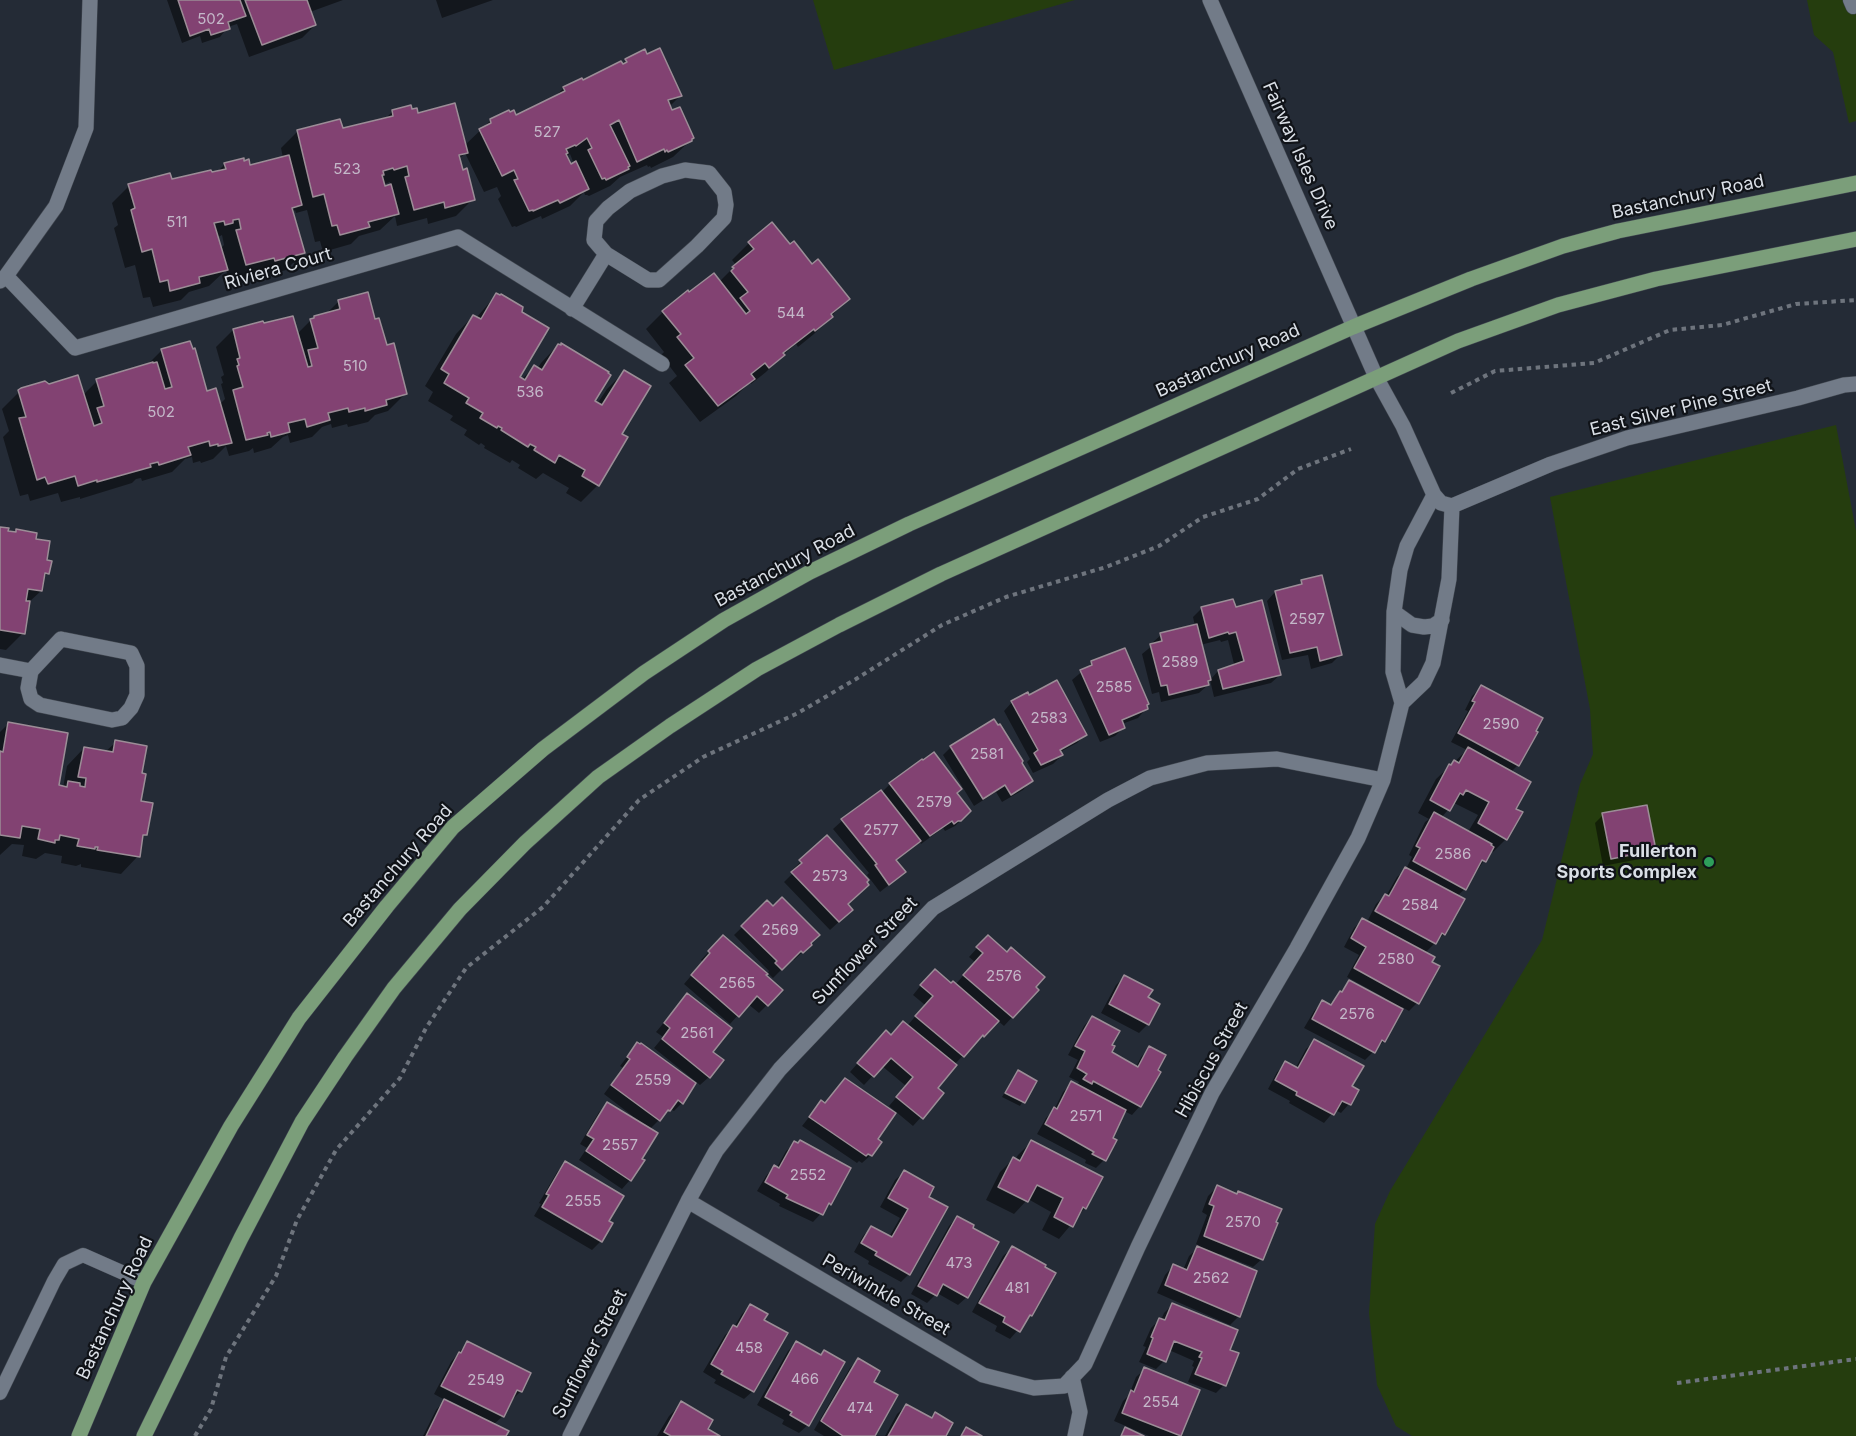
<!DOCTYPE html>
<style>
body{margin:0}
canvas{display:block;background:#242b36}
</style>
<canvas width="1856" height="1436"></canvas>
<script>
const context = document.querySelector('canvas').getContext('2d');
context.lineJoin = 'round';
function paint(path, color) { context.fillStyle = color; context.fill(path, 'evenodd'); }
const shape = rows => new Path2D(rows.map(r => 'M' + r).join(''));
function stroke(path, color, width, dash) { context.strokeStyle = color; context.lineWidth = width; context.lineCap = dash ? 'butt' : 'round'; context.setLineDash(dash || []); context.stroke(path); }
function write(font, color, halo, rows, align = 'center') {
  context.font = font + ' Inter,sans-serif'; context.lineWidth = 4.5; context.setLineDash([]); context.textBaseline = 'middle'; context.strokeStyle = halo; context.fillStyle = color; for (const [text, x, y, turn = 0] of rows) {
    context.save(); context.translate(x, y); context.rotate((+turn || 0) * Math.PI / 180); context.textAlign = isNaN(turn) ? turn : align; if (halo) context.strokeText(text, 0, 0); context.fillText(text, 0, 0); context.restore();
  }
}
paint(shape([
 [813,0,1075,0,834,70],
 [1807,0,1856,0,1856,121,1849,123,1833,52,1814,35],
 [1836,425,1856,531,1856,1436,1412,1436,1396,1426,1377,1385,1369,1313,1375,1224,1390,1191,1542,940,1580,784,1593,754,1590,709,1550,497]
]), '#253d0e');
paint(shape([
 [167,0,343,0,310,12,315,25,302,38,249,57,237,24,228,27,220,37,202,43,200,36,182,43],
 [436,0,493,0,442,18],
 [626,60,681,95,669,107,691,140,673,157,651,168,650,166,648,167,647,165,620,177,610,186,589,196,587,195,585,195,584,192,570,206,542,219,541,216,516,227,515,226,512,227,498,199,501,196,497,187,484,192,465,153,458,160,473,199,456,216,428,224,427,218,397,226,395,216,380,230,359,236,351,244,323,252,320,241,315,242,307,210,296,213,295,210,292,213,303,253,286,270,258,278,257,274,229,281,226,270,209,286,189,292,181,300,153,307,150,297,143,298,135,265,125,268,114,228,118,225,112,203,129,186,171,181,211,174,216,173,225,164,243,162,249,167,283,158,281,148,298,131,342,129,384,120,392,112,417,115,464,146,491,120,515,117,553,98,564,88,621,65],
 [570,154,574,164,570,166,566,157],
 [390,182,390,186,384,187,382,185],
 [222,235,224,245,221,248,216,238],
 [749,243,789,246,848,299,814,334,798,347,796,344,783,355,766,372,751,384,750,382,736,396,700,422,669,383,677,376,661,355,664,352,646,329,663,312,688,295,719,282,736,265,732,260],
 [496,295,518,377,522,379,534,367,537,369,541,363,558,345,593,402,597,404,607,389,624,372,620,434,598,485,581,502,566,493,569,488,543,473,536,479,518,468,520,465,512,460,510,463,484,448,485,446,481,443,479,445,464,435,467,430,450,420,453,416,428,401,433,392,425,386,456,334,473,316,476,318],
 [339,301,374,321,386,347,405,394,388,411,375,415,368,422,348,427,347,424,332,428,331,424,322,427,312,437,290,443,288,435,283,437,271,448,254,453,253,448,249,451,229,456,226,446,213,459,201,463,200,461,193,463,192,457,185,459,172,472,142,481,141,478,136,479,132,483,80,499,80,497,61,502,58,493,30,501,28,494,20,496,3,437,9,431,2,409,22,389,48,386,83,395,97,381,147,365,162,350,219,405,225,399,221,384,223,383,221,377,224,375,216,347,233,330,297,334,311,320,325,315],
 [0,528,6,532,14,533,17,531,34,540,45,561,48,573,43,578,41,591,28,603,23,633,6,650,0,649],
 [1302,582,1340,655,1332,663,1311,669,1308,655,1282,660,1267,601,1275,592,1297,587],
 [1232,600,1234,609,1280,675,1271,683,1214,697,1210,680,1218,671,1234,664,1228,640,1221,642,1220,640,1200,645,1208,685,1199,693,1161,702,1159,692,1152,694,1142,654,1153,645,1152,643,1161,635,1195,626,1193,617,1201,609],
 [1092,663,1146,709,1138,718,1122,724,1123,728,1115,736,1100,742,1072,680],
 [1481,687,1518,765,1510,773,1514,809,1506,839,1493,852,1491,850,1465,889,1457,896,1444,934,1425,953,1417,1003,1409,1011,1402,1007,1384,1041,1365,1060,1304,1028,1314,1011,1323,1002,1329,1005,1349,982,1384,1000,1385,998,1347,977,1359,955,1344,947,1354,928,1362,920,1367,922,1376,904,1385,895,1386,896,1397,877,1406,869,1412,857,1409,855,1425,822,1429,819,1418,813,1436,779,1467,750,1451,742,1468,711,1465,710,1472,696],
 [1454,803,1478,815,1468,832,1441,818],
 [1029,697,1085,735,1077,743,1060,752,1062,755,1053,764,1033,773,1027,762,1030,759,1004,711,1012,702],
 [8,724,57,787,63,788,67,766,84,748,105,752,116,742,140,775,140,802,145,834,141,838,138,856,121,874,81,867,81,864,76,866,61,863,62,856,45,853,36,859,22,856,24,845,12,844,0,855,0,732],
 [951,747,1020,763,1031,781,1023,790,1002,802,996,792,974,806,943,755],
 [890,784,956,793,964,817,955,826,945,831,943,828,921,844,919,841,895,861,895,880,880,892,867,875,869,873,833,829,855,809,881,793],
 [1603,815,1654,850,1645,858,1603,866,1595,823],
 [827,837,846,905,843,918,830,930,784,882,794,872,792,870],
 [767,903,810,945,794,960,792,959,773,978,768,973,769,971,734,935],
 [714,946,767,1005,759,1013,748,1004,730,1024,684,984,703,962,701,960],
 [979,946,1037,990,1004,1026,997,1020,954,1065,936,1088,942,1094,913,1126,889,1106,906,1086,882,1066,864,1085,850,1072,877,1041,890,1037,907,1026,925,1005,913,995,926,979,955,985,975,962,969,957],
 [1124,977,1146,998,1148,1024,1139,1033,1101,1013,1116,985],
 [687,995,711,1053,709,1077,700,1085,654,1048,663,1037,656,1032],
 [1092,1017,1110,1046,1110,1053,1136,1067,1141,1057,1150,1048,1140,1106,1132,1115,1124,1111,1104,1160,1096,1168,1085,1163,1086,1160,1037,1134,1046,1118,1054,1110,1063,1092,1072,1083,1077,1086,1079,1082,1069,1077,1078,1060,1068,1055,1084,1026],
 [1315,1041,1350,1087,1357,1090,1349,1104,1341,1113,1335,1110,1324,1123,1289,1103,1290,1101,1268,1089,1277,1072,1286,1063,1295,1069,1306,1049],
 [637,1044,682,1103,674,1111,670,1109,649,1130,630,1180,622,1189,579,1160,587,1148,580,1144,599,1112,608,1104,638,1122,639,1121,604,1094,623,1068,620,1066],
 [1018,1071,1035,1081,1020,1106,1002,1097],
 [821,1102,876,1140,871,1155,862,1163,859,1161,857,1163,802,1126],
 [1031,1142,1085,1208,1059,1239,1042,1230,1051,1212,1028,1199,1014,1214,986,1200,1000,1172,1013,1159,1015,1160,1018,1155],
 [795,1143,849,1169,830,1204,813,1222,779,1206,780,1204,757,1191,766,1176,774,1167,776,1169,786,1151],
 [565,1163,607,1222,611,1224,601,1241,592,1250,534,1216,541,1204,539,1203,557,1172],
 [904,1172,927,1197,909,1274,901,1282,868,1264,869,1261,854,1252,863,1236,871,1227,889,1237,900,1218,880,1207,895,1180],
 [1217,1187,1274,1223,1262,1259,1253,1267,1220,1254,1218,1256,1239,1316,1230,1325,1157,1293,1165,1275,1173,1266,1183,1270,1189,1256,1200,1246,1196,1244,1207,1215,1202,1212,1208,1196],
 [957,1217,967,1297,958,1305,937,1293,927,1303,911,1294,949,1226],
 [1012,1248,1031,1315,1010,1339,995,1331,997,1326,972,1312,1003,1256],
 [1172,1305,1228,1351,1224,1385,1216,1393,1188,1382,1194,1367,1192,1366,1194,1361,1169,1350,1164,1361,1156,1369,1139,1362,1146,1347,1143,1346,1151,1328,1159,1320,1161,1320,1164,1313],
 [750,1306,762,1321,753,1391,744,1399,714,1383,716,1380,703,1372,725,1335,734,1327,742,1314],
 [467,1343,521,1391,512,1400,511,1399,503,1416,493,1425,505,1436,423,1436,436,1410,445,1400,434,1394,451,1362],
 [796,1343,820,1356,824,1352,808,1425,799,1433,782,1424,784,1420,757,1405,788,1351],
 [858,1360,872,1383,873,1436,824,1436,814,1430,850,1368],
 [1145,1369,1198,1391,1180,1436,1149,1436,1114,1421,1123,1401,1129,1395,1136,1377],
 [682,1403,706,1430,717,1436,657,1436,669,1416],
 [906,1406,930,1419,936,1413,944,1436,885,1436,897,1414]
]), '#0007');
const building = shape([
 [178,0,240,0,246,16,228,22,230,29,211,35,209,29,190,36,178,0],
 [245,0,307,0,316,25,262,45,245,0],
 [660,48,682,96,668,100,672,110,680,107,694,138,692,139,692,141,668,152,667,150,665,152,664,149,637,162,619,120,610,125,630,166,628,167,629,169,606,180,605,178,602,179,588,150,592,148,587,138,576,146,575,145,566,149,568,153,566,154,571,164,576,161,589,189,560,203,558,200,533,211,533,210,529,211,514,180,518,179,514,170,502,176,479,129,491,123,490,119,509,110,510,112,514,110,516,115,565,91,563,87,582,78,583,80,621,61,623,64,627,62,625,59,645,49,647,54,660,48],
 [455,103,468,153,459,155,463,170,467,168,475,200,445,208,444,202,414,210,405,177,409,176,407,166,394,170,393,168,383,171,384,175,382,175,385,186,391,184,399,214,368,222,370,227,340,235,337,225,332,226,324,194,313,197,297,130,340,119,343,128,393,116,392,110,411,105,412,109,417,108,418,113,455,103],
 [289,155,302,205,292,208,305,253,275,261,274,258,246,265,236,230,241,229,239,219,233,220,233,223,225,225,224,221,214,223,228,270,199,277,200,283,170,291,168,280,160,282,152,249,142,252,131,210,135,208,128,184,170,173,172,179,211,170,212,172,226,169,224,163,244,158,244,161,249,159,250,165,289,155],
 [772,222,790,244,794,241,812,264,818,259,850,299,831,314,833,317,815,331,814,329,783,353,785,355,769,368,765,363,751,374,755,379,718,406,685,365,694,358,677,337,681,334,662,311,688,290,689,292,714,273,746,314,750,311,740,298,748,292,731,271,734,268,732,267,754,249,748,242,772,222],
 [368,292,375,319,379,318,387,345,394,343,407,394,386,400,387,405,365,411,365,408,349,412,348,408,328,413,330,420,307,427,305,419,288,423,290,432,271,437,270,432,267,433,268,435,246,440,233,390,243,387,237,366,239,365,237,359,240,358,233,329,263,321,264,323,293,316,308,367,312,366,308,350,318,348,310,319,314,318,314,316,340,309,338,300,368,292],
 [496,293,500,295,501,294,523,307,522,312,549,328,520,377,525,380,534,365,542,370,558,344,561,345,561,343,609,372,608,373,611,375,595,401,602,405,624,370,651,386,622,434,628,437,599,486,582,476,585,470,559,455,555,463,534,450,536,447,530,444,528,447,501,430,502,428,498,426,497,428,480,418,483,413,466,403,469,398,444,383,449,374,441,369,473,315,481,319,496,293],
 [190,341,193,349,195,348,207,391,216,388,232,443,218,446,218,444,210,446,209,441,188,447,191,455,159,465,158,462,150,464,151,467,97,482,97,480,78,486,75,476,48,484,45,477,37,480,19,418,26,417,18,390,21,388,45,381,49,384,78,375,94,426,102,423,97,408,104,406,96,379,153,362,153,363,157,362,165,389,172,387,161,349,190,341],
 [0,527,9,528,8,531,16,532,16,529,37,533,36,539,50,541,47,560,52,561,49,574,45,573,42,591,28,589,26,601,30,601,25,634,0,630,0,527],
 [1322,575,1342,655,1320,661,1317,647,1290,653,1275,591,1302,584,1301,580,1322,575],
 [1233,599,1236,607,1262,600,1281,675,1223,689,1218,670,1244,661,1236,632,1229,634,1228,632,1209,638,1201,607,1233,599],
 [1197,624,1211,680,1208,681,1209,685,1169,695,1167,685,1161,686,1150,644,1162,641,1160,633,1197,624],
 [1125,648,1149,704,1147,705,1148,709,1122,720,1125,728,1109,735,1080,670,1092,665,1091,661,1125,648],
 [1057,680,1087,735,1060,750,1063,755,1041,765,1034,753,1038,750,1011,701,1028,692,1029,695,1057,680],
 [1481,685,1543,718,1536,731,1538,732,1519,766,1458,733,1475,702,1472,701,1481,685],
 [994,719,998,725,1000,724,1023,761,1022,763,1033,781,1011,795,1005,785,983,799,950,746,994,719],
 [8,722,68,733,59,785,67,787,68,781,80,783,80,786,85,787,86,778,78,777,84,747,113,752,115,740,147,746,142,773,146,774,141,801,153,803,147,835,143,835,140,857,97,850,98,847,95,847,95,849,77,846,79,839,60,835,59,840,55,840,55,843,38,839,40,829,22,826,20,838,0,835,0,751,3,752,8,722],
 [1468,747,1531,782,1516,809,1523,812,1507,840,1478,823,1489,802,1466,790,1463,795,1460,793,1450,811,1430,800,1449,764,1451,765,1454,760,1459,763,1468,747],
 [934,752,962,789,957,793,971,811,961,821,958,821,954,824,952,821,930,836,889,783,922,759,923,760,934,752],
 [881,790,921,841,896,860,906,872,889,885,875,865,877,864,841,819,881,790],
 [1647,805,1656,850,1611,859,1602,813,1647,805],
 [1434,812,1492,844,1491,845,1494,847,1486,862,1482,860,1466,890,1413,861,1420,848,1416,846,1434,812],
 [827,835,869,880,867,882,869,885,848,904,853,910,839,922,791,872,802,863,799,860,827,835],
 [1405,867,1465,899,1445,935,1442,933,1436,944,1375,911,1385,894,1389,896,1405,867],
 [782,897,820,935,811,943,812,945,803,953,801,951,782,970,775,963,777,961,741,926,767,900,773,906,782,897],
 [1362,918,1435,957,1432,962,1440,966,1419,1004,1354,968,1366,947,1351,938,1362,918],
 [723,935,768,974,766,975,783,990,768,1006,757,996,739,1017,691,975,710,953,708,951,723,935],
 [988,935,1007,952,1011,947,1045,977,1036,987,1039,990,1013,1018,963,975,983,953,976,947,988,935],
 [935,969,951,983,953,981,999,1021,984,1037,983,1035,964,1057,915,1016,933,996,920,985,935,969],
 [1124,975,1153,990,1148,997,1160,1004,1149,1025,1109,1004,1124,975],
 [1349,980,1403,1009,1385,1042,1382,1040,1375,1053,1312,1019,1322,1000,1331,1005,1340,991,1342,992,1349,980],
 [687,993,732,1028,713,1052,724,1060,710,1078,662,1039,670,1028,664,1023,687,993],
 [1092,1016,1120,1031,1112,1045,1115,1046,1112,1052,1138,1067,1149,1046,1166,1055,1158,1070,1161,1072,1141,1107,1093,1081,1092,1084,1083,1079,1087,1074,1077,1068,1085,1051,1075,1046,1092,1016],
 [903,1021,957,1065,938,1088,944,1093,923,1119,896,1097,913,1077,891,1058,874,1077,857,1063,886,1030,891,1035,903,1021],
 [1314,1039,1364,1066,1352,1086,1359,1090,1351,1105,1342,1101,1334,1115,1296,1095,1297,1092,1275,1080,1285,1061,1298,1068,1314,1039],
 [637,1042,640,1044,641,1043,696,1083,683,1104,678,1100,670,1111,668,1110,660,1121,611,1085,630,1059,627,1057,637,1042],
 [1018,1070,1037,1081,1025,1103,1005,1093,1018,1070],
 [845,1078,896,1113,878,1139,882,1142,872,1156,868,1154,866,1156,809,1117,821,1100,825,1103,845,1078],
 [1071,1081,1126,1110,1113,1138,1117,1140,1106,1161,1092,1154,1094,1152,1045,1124,1054,1107,1057,1109,1071,1081],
 [607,1102,658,1133,642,1159,645,1160,631,1181,586,1151,594,1139,587,1135,607,1102],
 [800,1140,851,1168,831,1205,829,1203,823,1215,786,1198,788,1195,765,1182,774,1165,779,1168,794,1141,798,1143,800,1140],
 [1031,1140,1103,1177,1086,1209,1083,1207,1073,1227,1054,1217,1063,1198,1037,1185,1028,1202,998,1187,1013,1157,1020,1161,1031,1140],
 [565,1161,624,1196,609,1221,613,1223,602,1242,542,1207,549,1195,546,1194,565,1161],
 [904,1170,934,1187,929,1197,948,1207,910,1275,875,1255,877,1252,861,1243,871,1226,892,1237,908,1209,888,1198,904,1170],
 [1217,1185,1237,1194,1238,1191,1282,1209,1276,1222,1278,1223,1263,1260,1204,1236,1214,1206,1209,1204,1217,1185],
 [957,1216,974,1225,973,1228,999,1242,968,1298,943,1284,937,1296,918,1286,957,1216],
 [1012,1246,1046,1265,1045,1267,1056,1273,1032,1316,1030,1315,1020,1332,1003,1322,1005,1317,979,1303,1012,1246],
 [1197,1246,1257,1271,1240,1317,1165,1285,1173,1264,1187,1270,1197,1246],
 [1172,1303,1238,1330,1230,1350,1239,1353,1226,1386,1195,1374,1202,1358,1199,1357,1202,1352,1174,1341,1166,1362,1147,1354,1153,1338,1151,1337,1159,1318,1165,1320,1172,1303],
 [750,1304,768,1314,764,1320,788,1333,754,1392,721,1374,723,1371,711,1364,733,1325,737,1327,750,1304],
 [467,1341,531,1373,522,1392,517,1390,504,1417,441,1386,459,1352,461,1353,467,1341],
 [796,1341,821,1355,824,1350,845,1362,809,1426,790,1415,792,1412,765,1397,796,1341],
 [858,1358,880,1371,874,1382,898,1395,875,1436,843,1436,821,1421,858,1358],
 [1144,1367,1200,1390,1181,1436,1122,1413,1131,1390,1134,1392,1144,1367],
 [444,1399,509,1431,506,1436,426,1436,444,1399],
 [681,1401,713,1420,708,1429,720,1436,671,1436,664,1432,681,1401],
 [906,1404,932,1418,935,1412,953,1423,946,1436,888,1436,906,1404],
 [966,1427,982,1436,961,1436,966,1427],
 [1125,1427,1144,1436,1121,1436,1125,1427]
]);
paint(building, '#824272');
stroke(building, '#9c8d97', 1.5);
const lane = shape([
 [1850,0,1853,7],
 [0,1393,54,1281,64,1264,83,1255,144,1282]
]);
const street = shape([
 [1210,0,1376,377,1403,426,1434,495,1441,503,1452,506],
 [6,276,75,348,458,237,662,364],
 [0,281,6,276,56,206,86,128,90,0],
 [572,309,606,254,594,240,596,221,608,208,630,191,662,176,685,170,709,173,724,192,726,205,724,218,697,246,659,280,648,280,606,254],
 [1452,506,1551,464,1627,438,1798,398,1844,385,1856,384],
 [1394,612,1412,625,1424,627,1433,626,1442,620],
 [61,639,131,653,137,666,137,695,131,708,122,718,112,720,40,705,31,699,28,688,31,671,61,639],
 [0,665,31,671],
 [1402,703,1424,682,1433,663,1449,579,1452,506],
 [688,1201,983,1375,1034,1388,1064,1386,1085,1364,1138,1247,1212,1093,1297,948,1358,838,1383,780,1402,703,1393,672,1394,612,1400,570,1407,546,1434,495],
 [1072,1377,1080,1412,1075,1436],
 [570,1436,688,1201,716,1151,780,1069,933,908,1108,800,1150,778,1207,763,1277,759,1383,780]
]);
const primary = shape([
 [79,1436,144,1282,231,1126,299,1018,387,906,453,827,543,749,644,673,724,620,810,572,909,524,1353,327,1471,279,1563,246,1618,231,1856,183],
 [144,1436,241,1238,302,1122,345,1057,394,988,460,909,525,843,598,777,670,726,757,669,839,625,941,574,1458,341,1558,305,1656,279,1856,239]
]);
stroke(lane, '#424851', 15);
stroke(street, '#424851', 16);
stroke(primary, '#424851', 16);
stroke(shape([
 [1451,393,1495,371,1594,363,1670,330,1722,325,1796,304,1856,300],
 [1677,1383,1856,1359],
 [195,1436,211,1409,226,1357,276,1276,297,1220,336,1150,400,1078,426,1028,466,968,543,907,639,800,703,757,798,713,856,679,942,625,1006,597,1106,567,1159,546,1203,517,1258,499,1298,469,1351,449]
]), '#6e747d', 4, [4.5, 4.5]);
stroke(lane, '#727b88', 14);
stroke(street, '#727b88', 15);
stroke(primary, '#7b9e7a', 15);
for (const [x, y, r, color] of [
 [1709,862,6,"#2e9e5b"]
]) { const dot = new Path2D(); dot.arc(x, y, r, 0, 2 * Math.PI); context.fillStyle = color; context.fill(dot); stroke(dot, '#101318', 2); }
write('15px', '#c4b8c9', null, [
 ["502",211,19],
 ["527",547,132],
 ["523",347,169],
 ["511",177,222],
 ["544",791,313],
 ["510",355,366],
 ["536",530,392],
 ["502",161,412],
 ["2597",1307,619],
 ["2589",1180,662],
 ["2585",1114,687],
 ["2583",1049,718],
 ["2590",1501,724],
 ["2581",987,754],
 ["2579",934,802],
 ["2577",881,830],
 ["2586",1453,854],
 ["2573",830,876],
 ["2584",1420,905],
 ["2569",780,930],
 ["2580",1396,959],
 ["2576",1004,976],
 ["2565",737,983],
 ["2576",1357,1014],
 ["2561",697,1033],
 ["2559",653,1080],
 ["2571",1086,1116],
 ["2557",620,1145],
 ["2552",808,1175],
 ["2555",583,1201],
 ["2570",1243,1222],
 ["473",959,1263],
 ["2562",1211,1278],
 ["481",1017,1288],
 ["458",749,1348],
 ["466",805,1379],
 ["2549",486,1380],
 ["2554",1161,1402],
 ["474",860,1408]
]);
write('18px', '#dadfe6', '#101318', [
 ["Fairway Isles Drive",1300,156,66],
 ["Bastanchury Road",1688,197,-12],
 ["Riviera Court",278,269,-16],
 ["Bastanchury Road",1228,361,-24],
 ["East Silver Pine Street",1681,408,-14],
 ["Bastanchury Road",785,566,-28],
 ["Bastanchury Road",398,866,-49],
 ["Sunflower Street",865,951,-46],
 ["Hibiscus Street",1212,1060,-61],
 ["Periwinkle Street",886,1295,30],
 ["Bastanchury Road",115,1308,-65],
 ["Sunflower Street",590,1354,-63]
]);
write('bold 18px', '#dadfe6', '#101318', [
 ["Fullerton",1697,852],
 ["Sports Complex",1697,873]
], 'right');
</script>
